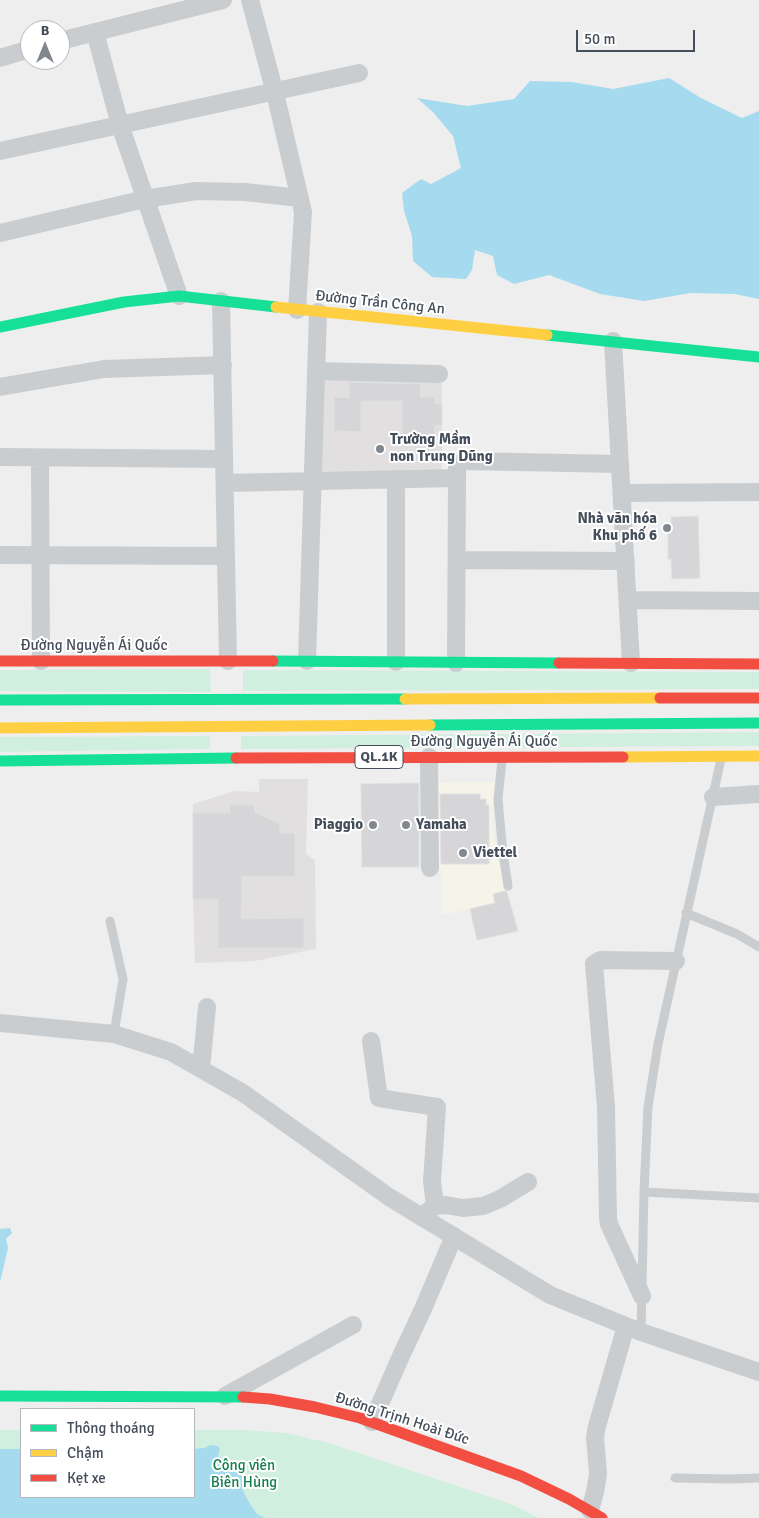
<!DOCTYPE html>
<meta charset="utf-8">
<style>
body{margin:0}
#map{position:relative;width:759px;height:1518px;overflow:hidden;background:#efeeee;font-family:Signika,sans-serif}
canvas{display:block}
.legend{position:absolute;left:20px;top:1408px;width:175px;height:90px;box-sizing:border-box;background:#fff;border:1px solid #b5b9bd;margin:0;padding:6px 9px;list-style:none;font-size:15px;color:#454f5b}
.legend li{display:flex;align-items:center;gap:10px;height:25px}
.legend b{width:25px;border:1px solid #b5b9bd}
.north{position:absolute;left:20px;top:20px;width:50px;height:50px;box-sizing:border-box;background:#fff;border:1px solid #b5b9bd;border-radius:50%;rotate:0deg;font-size:14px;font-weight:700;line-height:20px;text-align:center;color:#454f5b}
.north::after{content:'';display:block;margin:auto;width:18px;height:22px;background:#80878e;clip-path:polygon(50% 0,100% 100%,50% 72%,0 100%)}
.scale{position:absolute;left:576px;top:30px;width:119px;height:22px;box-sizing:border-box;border:2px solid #454f5b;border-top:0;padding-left:6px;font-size:15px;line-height:18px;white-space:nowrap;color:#454f5b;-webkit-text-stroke:4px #fff;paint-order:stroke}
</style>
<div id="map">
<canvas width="759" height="1518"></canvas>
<ul class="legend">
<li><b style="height:6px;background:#16e098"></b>Thông thoáng</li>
<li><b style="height:6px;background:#ffcf43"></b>Chậm</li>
<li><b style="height:6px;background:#f24e42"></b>Kẹt xe</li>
</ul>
<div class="north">B</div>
<div class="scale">50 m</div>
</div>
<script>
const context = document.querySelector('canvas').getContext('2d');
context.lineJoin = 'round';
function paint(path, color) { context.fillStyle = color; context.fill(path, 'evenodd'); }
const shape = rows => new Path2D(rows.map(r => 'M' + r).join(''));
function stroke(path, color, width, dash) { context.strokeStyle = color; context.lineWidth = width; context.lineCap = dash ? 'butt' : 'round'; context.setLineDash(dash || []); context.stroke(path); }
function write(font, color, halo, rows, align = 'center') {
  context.font = font + ' Signika,sans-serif'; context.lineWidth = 4; context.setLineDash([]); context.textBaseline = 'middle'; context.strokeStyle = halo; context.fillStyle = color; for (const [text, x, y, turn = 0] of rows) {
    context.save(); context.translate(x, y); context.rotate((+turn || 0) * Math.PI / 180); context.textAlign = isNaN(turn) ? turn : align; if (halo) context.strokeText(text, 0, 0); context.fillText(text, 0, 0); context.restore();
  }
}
paint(shape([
 [496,782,492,816,493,833,518,931,477,940,470,909,442,915,441,868,428,868,428,783]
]), '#f6f3e9');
paint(shape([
 [321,377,442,379,442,472,318,476],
 [259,779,308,779,306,854,315,860,316,949,255,961,195,963,193,899,193,804,234,791,259,792]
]), '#e1dfe0');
paint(shape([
 [210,669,211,692,0,691,0,670],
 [243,670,759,672,759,689,243,691],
 [759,732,759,746,241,749,241,736],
 [210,736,210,749,0,752,0,737],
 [0,1430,21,1430,21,1497,194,1497,194,1430,246,1430,286,1433,329,1443,511,1504,539,1518,0,1518]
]), '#d1efdf');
paint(shape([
 [669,78,701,98,742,118,759,111,759,299,735,294,691,293,644,301,600,294,549,275,514,284,497,275,493,256,475,250,472,270,466,279,432,277,413,261,412,236,404,211,402,193,421,179,431,184,461,168,453,136,433,112,417,98,467,106,514,99,530,81,572,82,613,89],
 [10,1228,12,1233,6,1239,8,1248,0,1282,0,1229],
 [211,1445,218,1446,220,1449,218,1456,232,1465,239,1475,244,1477,242,1489,250,1504,257,1514,265,1518,0,1518,0,1449,21,1449,21,1497,194,1497,194,1449,204,1448]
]), '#a5daef');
const building = shape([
 [349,382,421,384,420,397,435,397,435,404,442,404,442,425,435,425,434,435,428,435,428,444,402,443,402,401,361,401,361,432,334,431,334,397,349,398,349,382],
 [698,516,700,578,672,579,671,559,668,559,668,533,671,533,671,517,698,516],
 [419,783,419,867,362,867,361,784,419,783],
 [440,794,480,794,480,799,486,799,486,805,489,805,489,864,441,864,440,794],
 [230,805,255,805,255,813,274,821,280,825,280,833,295,833,295,877,242,876,241,919,304,918,304,948,218,948,218,899,193,899,193,813,230,813,230,805],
 [505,891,507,892,518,931,477,940,470,909,495,903,493,894,505,891]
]);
paint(building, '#d6d6d8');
stroke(building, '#e0e0e1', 1);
stroke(shape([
 [502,760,498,799,503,854,508,886],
 [686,913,737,934,759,947],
 [110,921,123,979,114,1034],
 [644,1192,759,1198],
 [641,1332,644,1192,648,1107,658,1044,721,759],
 [675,1478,729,1479,759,1478]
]), '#cacdcf', 9);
stroke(shape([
 [250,0,275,93,303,212,297,310],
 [95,32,120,125,179,296],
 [60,41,223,0],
 [0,58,30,49],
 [0,151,359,73],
 [0,233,145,199,196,191,245,192,300,198],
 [221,301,228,661],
 [613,341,631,663],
 [316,371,439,374],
 [0,387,104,369,223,365],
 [0,457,224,459],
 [40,458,41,661],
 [225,483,457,478],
 [622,493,759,492],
 [0,555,226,556],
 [457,560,626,561],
 [628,600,759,601],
 [307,661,318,312],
 [396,662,396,479],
 [456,663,457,478,457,467,460,463,465,461,620,464],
 [429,757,430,868],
 [713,797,759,794],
 [0,1023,114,1034,171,1052,243,1093,389,1197,550,1295,641,1332,759,1372],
 [371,1041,379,1098,437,1107,432,1181,435,1206],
 [201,1069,207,1007],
 [426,1213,435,1206,446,1205,463,1208,483,1206,500,1199,528,1182],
 [642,1296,609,1224,608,1218,606,1107,594,964,600,960,676,961],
 [225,1396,353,1325],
 [372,1422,401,1356,423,1309,454,1236],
 [590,1510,595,1492,598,1474,595,1437,597,1426,626,1326]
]), '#cacdcf', 18);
stroke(shape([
 [0,327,124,302,179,296,276,307],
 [547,335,759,357],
 [273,661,559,663],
 [0,700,405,699],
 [430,725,759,723],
 [0,761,236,758],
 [0,1396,243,1397]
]), '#16e098', 11);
stroke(shape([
 [276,307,547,335],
 [405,699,660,698],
 [0,728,430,725],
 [623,757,759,756]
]), '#ffcf43', 11);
stroke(shape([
 [0,661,273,661],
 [559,663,759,664],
 [660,698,759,698],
 [236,758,623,757],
 [243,1397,270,1399,315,1407,360,1418,521,1476,569,1499,602,1518]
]), '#f24e42', 11);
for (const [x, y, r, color] of [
 [380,449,5,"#80878e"],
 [667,528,5,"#80878e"],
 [373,825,5,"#80878e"],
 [406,825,5,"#80878e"],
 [463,853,5,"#80878e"]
]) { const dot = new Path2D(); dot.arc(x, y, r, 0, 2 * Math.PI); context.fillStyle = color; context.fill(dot); stroke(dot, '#fff', 2); }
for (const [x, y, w] of [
 [379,757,48]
]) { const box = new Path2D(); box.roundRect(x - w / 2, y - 11.5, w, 23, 4); context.fillStyle = '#fff'; context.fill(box); stroke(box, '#454f5b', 1); }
write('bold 14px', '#454f5b', null, [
 ["QL.1K",379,757]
]);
write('15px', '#454f5b', '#fff', [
 ["Đường Trần Công An",380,303,6],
 ["Đường Nguyễn Ái Quốc",94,646],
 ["Đường Nguyễn Ái Quốc",484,742],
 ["Đường Trịnh Hoài Đức",402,1419,18]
]);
write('bold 15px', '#454f5b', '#fff', [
 ["Trường Mầm",390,440],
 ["non Trung Dũng",390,457],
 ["Nhà văn hóa",657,519,"right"],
 ["Khu phố 6",657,536,"right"],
 ["Piaggio",363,825,"right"],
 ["Yamaha",416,825],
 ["Viettel",473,853]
], 'left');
write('15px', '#137f51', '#fff', [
 ["Công viên",244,1466],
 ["Biên Hùng",244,1483]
]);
</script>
